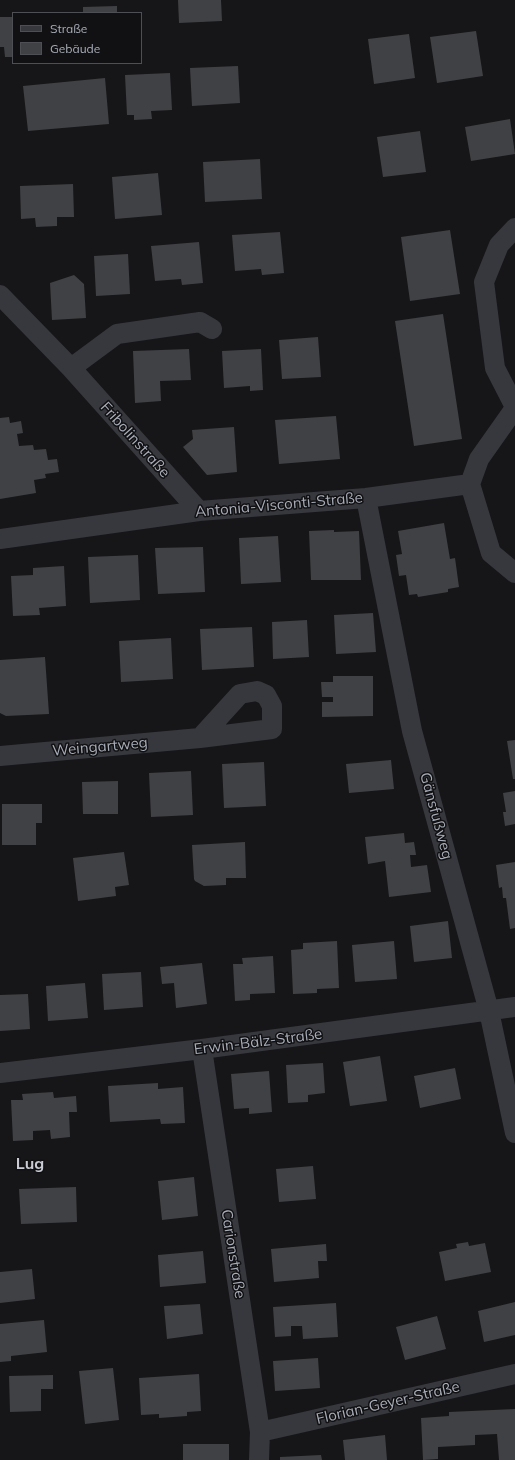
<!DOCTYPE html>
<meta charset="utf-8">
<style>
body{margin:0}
#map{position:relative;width:515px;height:1460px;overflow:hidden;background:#161618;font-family:Mulish,sans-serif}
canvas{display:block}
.legend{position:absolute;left:12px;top:12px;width:130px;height:52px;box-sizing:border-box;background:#111113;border:1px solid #4d4f55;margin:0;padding:5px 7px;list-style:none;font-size:12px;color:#a8adb8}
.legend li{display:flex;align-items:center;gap:8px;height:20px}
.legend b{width:20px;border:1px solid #4d4f55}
</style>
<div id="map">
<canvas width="515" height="1460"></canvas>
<ul class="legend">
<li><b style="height:5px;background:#37383d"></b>Straße</li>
<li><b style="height:11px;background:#404145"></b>Gebäude</li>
</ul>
</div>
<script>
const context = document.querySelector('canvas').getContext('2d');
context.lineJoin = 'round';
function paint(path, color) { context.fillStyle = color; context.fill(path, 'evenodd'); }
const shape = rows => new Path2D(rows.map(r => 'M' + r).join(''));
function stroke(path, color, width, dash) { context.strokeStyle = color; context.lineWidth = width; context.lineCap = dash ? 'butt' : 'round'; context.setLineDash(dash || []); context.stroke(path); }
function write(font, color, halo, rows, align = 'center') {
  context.font = font + ' Mulish,sans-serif'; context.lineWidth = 3; context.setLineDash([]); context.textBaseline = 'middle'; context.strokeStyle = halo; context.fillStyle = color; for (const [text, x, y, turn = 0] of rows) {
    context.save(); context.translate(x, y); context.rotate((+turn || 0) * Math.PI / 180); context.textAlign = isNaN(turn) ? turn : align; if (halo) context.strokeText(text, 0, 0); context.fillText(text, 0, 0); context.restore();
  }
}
paint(shape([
 [178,0,221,0,222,21,179,23],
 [117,6,117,13,83,13,83,7],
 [0,17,13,17,13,57,5,57,4,47,0,47],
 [476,31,483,76,437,83,430,37],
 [409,34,415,78,374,84,368,39],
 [238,66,240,103,192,106,190,68],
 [170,73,172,110,151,111,152,119,134,120,134,115,127,115,125,75],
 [105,78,109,124,28,131,23,86],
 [510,119,515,154,471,161,465,127],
 [420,131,426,172,383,177,377,137],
 [260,159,262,199,205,202,203,162],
 [158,173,162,215,115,219,112,177],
 [73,184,74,217,57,217,57,226,36,227,35,218,21,219,20,186],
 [450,230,460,294,410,301,401,237],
 [280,232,284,273,262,275,261,269,235,271,232,235],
 [199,242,203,283,182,285,181,279,155,281,151,246],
 [128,254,130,294,96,296,94,256],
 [74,275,84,284,86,318,52,320,50,283],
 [443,314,462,439,414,446,395,321],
 [318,337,321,377,282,379,279,340],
 [189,349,191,380,160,381,161,401,135,403,133,351],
 [261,349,263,390,250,391,250,386,224,388,222,351],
 [336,416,340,459,279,464,275,420],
 [9,417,10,423,21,421,23,433,17,434,19,446,33,445,34,450,46,449,48,460,57,459,59,472,45,474,46,478,34,480,36,493,0,499,0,418],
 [234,427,237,472,207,475,183,447,193,439,192,430],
 [444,523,450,559,455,558,459,587,448,589,448,592,418,597,417,594,409,595,406,575,399,576,396,555,402,554,398,531],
 [334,530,334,532,359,531,361,580,311,580,309,531],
 [278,536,281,582,241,584,239,538],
 [203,547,205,592,158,594,155,548],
 [138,555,140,600,90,603,88,557],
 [64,566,66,606,39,608,40,615,13,616,11,576,33,575,33,568],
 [373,613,376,652,336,654,334,615],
 [307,620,309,657,273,659,272,622],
 [252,627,254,667,202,670,200,629],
 [171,638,173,679,121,682,119,641],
 [45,657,49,714,6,716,0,713,0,660],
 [333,676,373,676,373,716,322,717,322,702,333,702,333,697,322,697,321,682,333,682],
 [515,740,515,779,513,779,507,741],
 [391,760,394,789,349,793,346,764],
 [264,762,266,806,224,808,222,764],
 [191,771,193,815,151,817,149,773],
 [118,781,118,814,83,814,82,782],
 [515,791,515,824,505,826,503,812,506,812,503,793],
 [2,804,42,804,42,823,36,823,36,845,2,845],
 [404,833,405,843,414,842,416,855,410,855,411,867,427,865,431,892,389,897,385,861,368,864,365,837],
 [245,842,246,878,226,878,226,885,204,886,195,881,194,879,192,845],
 [124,852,129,885,115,887,116,896,78,901,73,858],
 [515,862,515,928,510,929,506,898,503,898,502,887,499,888,496,865],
 [448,921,452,958,414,962,410,926],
 [337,941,339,988,317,989,317,993,293,994,291,950,303,949,303,943],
 [394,941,397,979,355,982,352,945],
 [273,956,275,993,250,994,250,1000,235,1001,233,964,243,964,242,958],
 [202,963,207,1004,176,1008,174,983,162,984,160,967],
 [141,972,143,1007,104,1010,102,974],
 [85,983,88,1018,48,1021,46,986],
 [28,994,30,1029,0,1031,0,995],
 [380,1056,387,1101,350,1106,343,1062],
 [323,1063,325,1093,308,1095,308,1102,288,1103,286,1065],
 [455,1068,461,1099,420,1108,414,1076],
 [269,1071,272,1112,249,1114,249,1108,234,1109,231,1074],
 [158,1083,158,1089,183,1087,185,1123,161,1124,160,1119,110,1122,108,1086],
 [53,1092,54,1098,76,1096,77,1112,69,1112,70,1137,51,1139,50,1130,33,1131,33,1140,13,1141,11,1100,23,1100,22,1094],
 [313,1166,316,1199,279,1202,276,1169],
 [194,1177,198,1216,162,1220,158,1181],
 [76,1187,77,1222,21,1224,19,1189],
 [468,1242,469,1246,485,1243,491,1272,445,1281,439,1252,457,1248,456,1244],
 [326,1244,327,1261,318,1261,319,1278,274,1282,271,1249],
 [203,1251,206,1283,160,1287,158,1255],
 [32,1269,35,1299,0,1303,0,1272],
 [515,1302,515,1335,484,1342,478,1311],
 [336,1303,338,1337,303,1339,302,1326,291,1326,291,1336,275,1337,273,1307],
 [200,1304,203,1334,167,1339,164,1306],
 [437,1316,446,1349,405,1360,396,1327],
 [44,1320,47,1352,11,1356,11,1361,0,1362,0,1324],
 [318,1358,320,1388,275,1391,273,1361],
 [113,1368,119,1420,85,1424,79,1371],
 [199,1374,201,1411,187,1412,187,1416,159,1418,159,1414,141,1415,139,1378],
 [53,1375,53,1389,41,1389,41,1411,10,1412,9,1376],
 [515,1409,515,1460,499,1460,497,1434,475,1435,475,1445,438,1447,438,1459,423,1460,421,1418,449,1416,449,1412],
 [385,1435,387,1460,345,1460,343,1440],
 [183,1444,229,1444,229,1460,183,1460],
 [321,1455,322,1460,280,1460,280,1457]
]), '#404145');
stroke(shape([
 [515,228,499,245,484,282,495,368,515,407],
 [0,295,71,368,199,511],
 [71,368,117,334,200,322,212,329],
 [470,484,491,553,515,573],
 [366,498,412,731,489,1011,515,1133],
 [0,539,199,511,366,498,470,484,479,459,515,408],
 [0,756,200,738,272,729,272,706,266,695,257,691,240,694,200,738],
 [202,1049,260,1432,259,1460],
 [0,1073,202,1049,515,1007],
 [260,1432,515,1374]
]), '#37383d', 20);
write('15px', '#a8adb8', '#111113', [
 ["Fribolinstraße",135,440,48],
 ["Antonia-Visconti-Straße",279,505,-5],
 ["Weingartweg",100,747,-5],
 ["Gänsfußweg",436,816,75],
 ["Erwin-Bälz-Straße",258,1042,-7],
 ["Carionstraße",233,1254,81],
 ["Florian-Geyer-Straße",388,1403,-13]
]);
write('bold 16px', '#c9ccd4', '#111113', [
 ["Lug",30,1164]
]);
</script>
